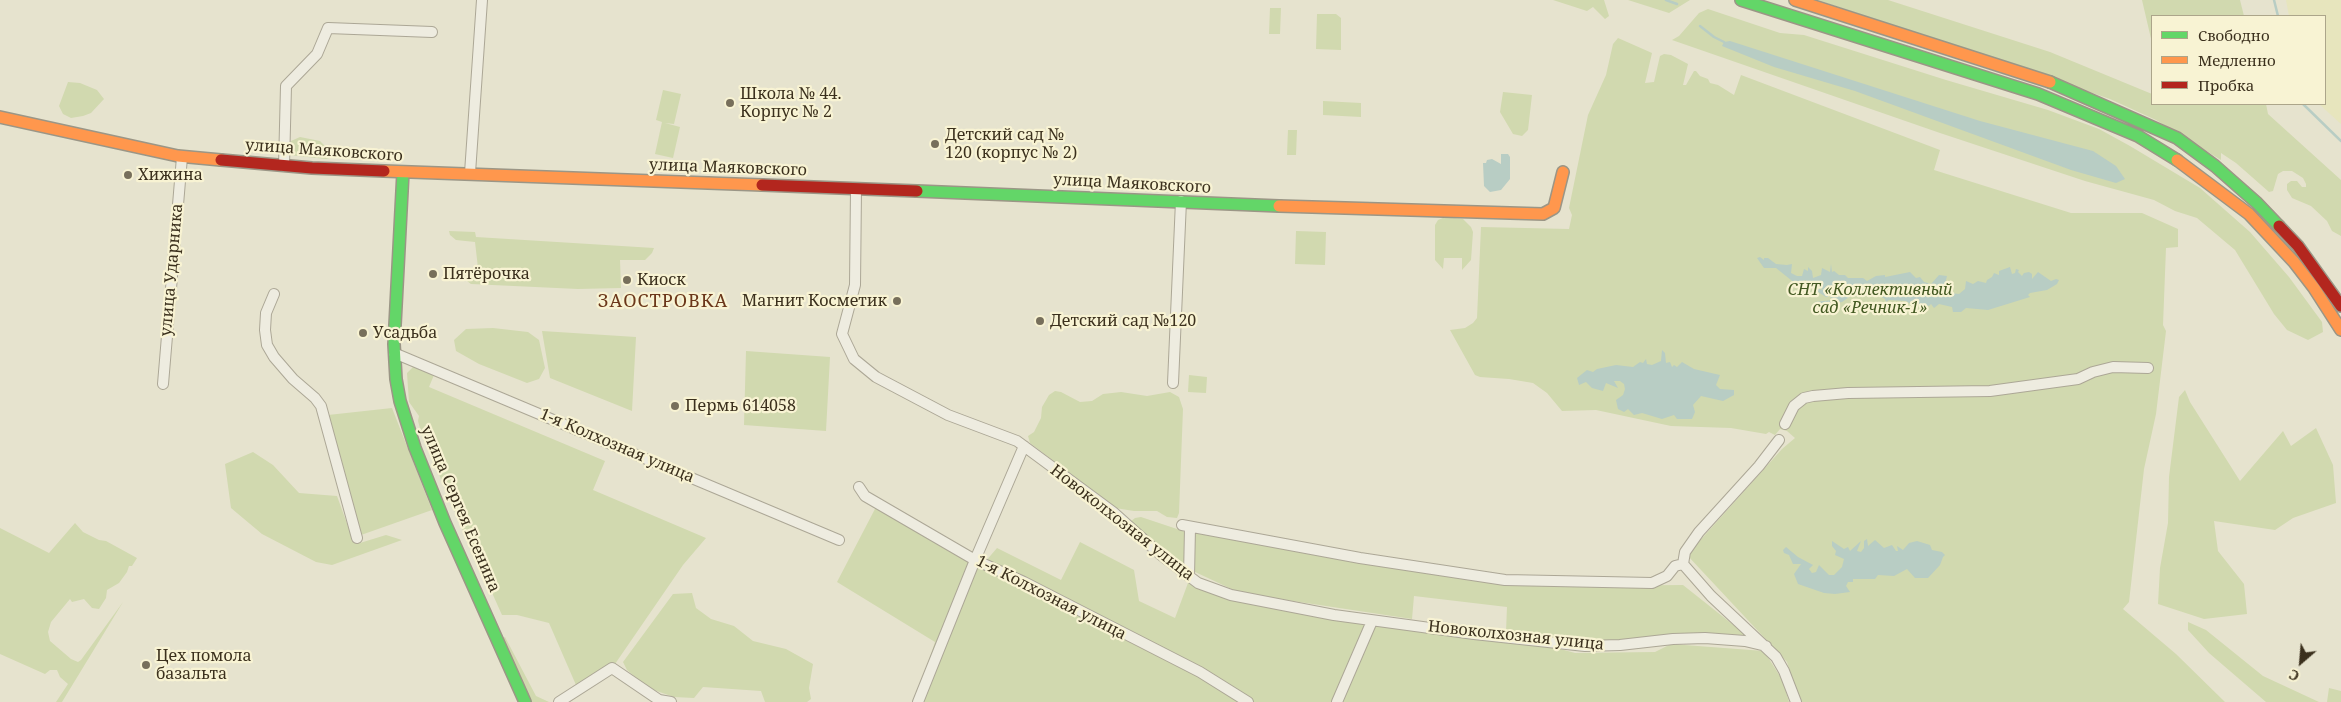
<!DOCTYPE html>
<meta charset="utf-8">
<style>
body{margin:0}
#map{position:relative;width:2341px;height:702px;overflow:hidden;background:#e6e3ce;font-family:"Noto Serif",serif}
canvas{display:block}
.legend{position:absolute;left:2151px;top:15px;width:175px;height:90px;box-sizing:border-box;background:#f8f3d3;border:1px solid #aca58a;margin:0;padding:6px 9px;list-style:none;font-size:15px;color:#3b301d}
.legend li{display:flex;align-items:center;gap:10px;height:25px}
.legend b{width:25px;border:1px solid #aca58a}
.north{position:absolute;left:2276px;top:637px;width:50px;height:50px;-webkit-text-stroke:4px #f8f3d3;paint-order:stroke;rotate:207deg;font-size:14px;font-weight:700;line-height:20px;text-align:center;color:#3b301d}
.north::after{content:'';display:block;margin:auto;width:18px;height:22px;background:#3b301d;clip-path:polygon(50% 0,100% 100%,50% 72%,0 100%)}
</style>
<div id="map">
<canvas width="2341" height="702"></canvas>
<ul class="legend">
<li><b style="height:6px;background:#63d668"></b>Свободно</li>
<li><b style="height:6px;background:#ff974d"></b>Медленно</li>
<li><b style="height:6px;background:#b3261e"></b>Пробка</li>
</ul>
<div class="north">С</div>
</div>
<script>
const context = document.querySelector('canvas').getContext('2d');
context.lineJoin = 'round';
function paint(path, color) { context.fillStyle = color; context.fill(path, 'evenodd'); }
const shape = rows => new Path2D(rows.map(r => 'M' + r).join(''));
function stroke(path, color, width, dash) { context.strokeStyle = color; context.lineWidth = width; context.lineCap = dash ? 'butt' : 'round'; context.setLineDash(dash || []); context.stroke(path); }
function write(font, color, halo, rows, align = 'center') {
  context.font = font + ' "Noto Serif",serif'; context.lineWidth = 4.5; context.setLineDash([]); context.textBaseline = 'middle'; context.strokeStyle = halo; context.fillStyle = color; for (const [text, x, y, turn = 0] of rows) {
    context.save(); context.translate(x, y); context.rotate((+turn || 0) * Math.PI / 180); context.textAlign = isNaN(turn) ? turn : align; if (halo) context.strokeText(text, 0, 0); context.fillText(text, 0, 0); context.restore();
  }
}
paint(shape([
 [2286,0,2341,0,2341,124,2319,104,2325,104,2325,16,2289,16]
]), '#e7e5bd');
paint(shape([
 [1553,0,1604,0,1609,16,1605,19,1593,7,1587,11],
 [1628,0,1690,0,1669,13],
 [1818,0,1888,0,2050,52,2152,94,2152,104,2266,104,2268,114,2341,180,2341,236,2332,231,2327,221,2311,206,2292,198,2287,190,2287,184,2291,181,2297,181,2302,187,2306,187,2306,184,2303,178,2292,171,2283,171,2278,174,2273,191,2269,192,2236,163,2221,153,2221,160,2156,120,2110,99],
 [2142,0,2240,0,2244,16,2152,16,2152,43],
 [1270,8,1281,8,1280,34,1269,34],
 [1708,9,1780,33,1804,35,1946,80,2048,110,2099,129,2130,146,2200,188,2250,232,2289,277,2322,322,2323,332,2308,340,2287,330,2274,314,2235,250,2197,218,2175,211,2154,200,2085,181,1940,133,1672,40,1679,36,1699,13],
 [1317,14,1336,14,1341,18,1341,50,1316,49],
 [1618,38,1652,53,1645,83,1654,82,1660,56,1664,54,1671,55,1688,64,1683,85,1686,85,1694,71,1696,71,1700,76,1708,79,1710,83,1718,85,1734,95,1741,75,1940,150,1934,170,2071,213,2142,213,2178,229,2178,247,2166,248,2163,325,2166,331,2156,414,2144,469,2129,602,2123,609,2176,654,2225,702,1799,702,1787,662,1687,555,1782,449,1795,438,1787,431,1780,429,1775,435,1769,432,1766,434,1731,428,1671,426,1596,410,1562,411,1547,393,1533,383,1509,379,1480,377,1475,375,1450,330,1465,328,1473,323,1477,318,1481,227,1569,229,1572,215,1569,208,1588,115,1606,75,1613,44],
 [68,82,80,83,97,90,104,99,91,113,83,116,71,118,63,114,59,106],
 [663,90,681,94,674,124,665,123,680,127,673,158,655,154,662,122,656,120],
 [1503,92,1532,95,1528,130,1522,136,1513,134,1500,112],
 [1323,101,1361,103,1361,117,1323,115],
 [1288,130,1297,130,1296,155,1287,155],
 [300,137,320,141,326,147,330,158,326,159,289,155,291,141],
 [1445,217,1463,219,1471,227,1473,232,1471,260,1462,270,1462,258,1444,258,1443,269,1435,260,1435,225,1438,220],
 [449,231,475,232,476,237,654,248,652,253,645,260,620,260,621,288,578,289,471,284,467,281,476,275,478,268,475,242,456,240,450,235],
 [1296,231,1326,232,1325,265,1295,264],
 [493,328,528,332,539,340,545,368,539,379,527,383,479,364,456,351,454,340,466,329],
 [542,331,636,337,632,411,550,378],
 [746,351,830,357,826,431,744,425],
 [414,366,434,375,429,387,605,461,593,490,706,538,683,565,615,664,576,685,549,623,517,615,502,615,493,595,491,583,483,566,472,552,421,432,418,421,419,416,409,402,407,373],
 [1189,375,1207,377,1206,393,1188,392],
 [2185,390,2190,402,2240,481,2283,431,2291,446,2316,428,2333,465,2336,503,2293,518,2275,530,2214,521,2218,551,2244,584,2247,614,2204,619,2158,604,2160,568,2168,523,2169,477,2179,397],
 [1055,391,1061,392,1080,402,1092,401,1103,394,1121,392,1147,396,1170,392,1179,397,1183,409,1179,513,1177,518,1167,517,1157,511,1134,511,1115,508,1030,443,1028,436,1034,432,1041,418,1042,407,1049,395],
 [392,408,432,510,361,535,328,415],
 [253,452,273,465,299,493,337,496,353,540,360,543,386,535,402,540,332,565,316,562,262,534,231,508,225,464],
 [876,507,985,562,997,548,1061,580,1080,542,1134,570,1139,601,1175,618,1188,583,1222,597,1546,645,1575,653,1655,652,1671,644,1764,651,1783,681,1789,702,915,702,935,642,837,582],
 [1141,517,1183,531,1185,533,1185,564,1182,565,1177,559,1169,555,1130,522,1135,518],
 [75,523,83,532,99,540,106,541,137,558,132,566,129,566,127,572,119,583,107,590,106,598,99,609,92,608,84,599,72,602,70,599,51,622,48,632,50,641,71,659,78,662,81,660,123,602,62,702,56,702,68,684,60,677,57,670,50,670,45,674,0,654,0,528,49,553],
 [1193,533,1493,580,1577,586,1683,585,1746,635,1671,634,1651,640,1571,641,1506,632,1507,607,1414,596,1412,619,1240,593,1193,571],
 [692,593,696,608,711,619,734,626,753,641,786,649,813,664,809,688,811,699,807,702,765,702,761,691,703,687,694,698,674,697,648,688,627,670,623,662,673,594],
 [2188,622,2206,630,2263,676,2319,702,2266,702,2209,653,2188,630],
 [505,637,536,696,549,702,530,702,503,638],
 [2329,688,2341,691,2341,702,2327,702]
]), '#d1d9af');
paint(shape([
 [1730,41,1980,121,2093,151,2116,166,2125,179,2116,183,2071,170,1855,91,1774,67,1722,46,1724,42],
 [1501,154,1508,154,1510,157,1510,179,1501,190,1490,192,1484,186,1483,163,1486,163,1487,160,1492,159,1501,164],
 [1760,257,1764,260,1764,258,1768,258,1776,264,1787,265,1792,264,1791,273,1797,276,1802,276,1804,269,1808,271,1808,267,1812,271,1813,278,1821,275,1822,268,1830,272,1831,264,1832,272,1834,271,1839,275,1845,275,1848,278,1863,278,1867,281,1876,276,1885,275,1885,277,1910,272,1916,278,1920,277,1924,282,1931,284,1939,275,1947,276,1945,284,1947,289,1951,293,1959,294,1965,289,1966,281,1973,284,1978,281,1986,283,1987,280,1992,277,1994,273,1999,275,1999,271,2010,267,2012,274,2015,273,2016,269,2019,270,2018,272,2022,276,2024,273,2029,272,2032,274,2032,279,2038,272,2051,281,2056,279,2059,280,2057,284,2047,290,2030,293,2028,295,2030,297,1988,310,1966,308,1961,312,1953,312,1952,307,1939,304,1934,308,1931,304,1929,306,1924,305,1924,308,1913,301,1912,305,1906,301,1889,300,1886,302,1885,299,1875,293,1852,295,1842,302,1826,305,1814,302,1833,300,1828,294,1828,297,1826,297,1815,290,1816,288,1823,290,1819,284,1808,286,1807,290,1806,280,1796,284,1776,268,1764,268,1757,258],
 [1662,350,1665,353,1666,363,1670,362,1672,367,1674,365,1677,367,1682,362,1694,369,1720,375,1716,385,1720,389,1734,390,1734,395,1723,401,1701,396,1693,405,1695,412,1692,419,1677,419,1674,415,1662,419,1642,413,1634,415,1628,409,1624,412,1618,409,1616,400,1623,395,1625,389,1624,384,1620,381,1614,381,1618,388,1606,383,1603,391,1592,388,1586,382,1579,385,1577,378,1587,370,1593,372,1597,369,1616,365,1633,367,1640,362,1643,363,1646,359,1647,364,1652,365,1661,361],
 [1867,539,1868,546,1875,540,1884,548,1892,545,1896,551,1898,551,1897,546,1903,550,1909,543,1917,541,1930,545,1932,550,1942,552,1945,555,1943,557,1940,565,1928,578,1915,578,1907,569,1894,576,1878,575,1875,579,1853,579,1853,582,1848,582,1846,586,1850,592,1835,594,1824,593,1798,584,1794,574,1801,564,1793,564,1789,555,1784,553,1783,550,1786,547,1798,557,1813,565,1809,569,1812,573,1816,572,1819,565,1829,575,1834,575,1842,567,1844,559,1835,555,1836,551,1832,546,1832,541,1844,549,1848,547,1850,551,1861,541,1857,551,1861,552,1864,548,1864,541]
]), '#b8cdc4');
stroke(shape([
 [1666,0,1677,4],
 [2274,0,2278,16],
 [1700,26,1714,37,1724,42],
 [2303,104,2341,141]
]), '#b8cdc4', 2.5);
const street = shape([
 [284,166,286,86,317,54,328,28,432,32],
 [470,173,482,0],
 [856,189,855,285,842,334,854,359,876,377,948,415,1017,441,1113,512,1161,555,1198,583,1231,595,1334,615,1474,634,1585,646,1620,645,1673,639,1705,638,1745,641,1766,646],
 [274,294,266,313,265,330,267,345,274,357,293,379,315,398,321,406,357,538],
 [394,353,839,540],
 [1173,383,1181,201],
 [163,384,182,157],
 [1785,424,1794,406,1804,398,1813,396,1848,393,1990,391,2078,379,2093,372,2113,367,2148,368],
 [1779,440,1759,466,1699,532,1685,552,1683,564,1711,596,1776,657,1784,671,1796,702],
 [859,487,865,496,975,560,1024,582,1200,672,1248,702],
 [1182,525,1360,558,1505,580,1652,583,1667,576,1675,566,1683,564],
 [1189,576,1190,528],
 [559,702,612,668,659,700,671,702],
 [918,702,975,560,1024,446],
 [1337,702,1372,621]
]);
const fast = shape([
 [1741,0,2038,94,2138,136,2177,160],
 [2050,82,2177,138,2215,166,2257,203,2279,226],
 [403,172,394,344,396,379,400,401,415,448,445,523,525,702],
 [917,191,1279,206]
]);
const slow = shape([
 [1795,0,2050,82],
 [0,117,178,156,221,160],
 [2177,160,2249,214,2294,262,2314,288,2341,330],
 [384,171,762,185],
 [1279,206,1543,214,1554,208,1563,172]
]);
const jam = shape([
 [221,160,312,168,384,171],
 [762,185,917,191],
 [2279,226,2298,246,2341,306]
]);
stroke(street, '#aca796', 12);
stroke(fast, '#9b9686', 14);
stroke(slow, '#9b9686', 14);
stroke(jam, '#9b9686', 14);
stroke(street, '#eeece0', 10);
stroke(fast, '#63d668', 11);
stroke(slow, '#ff974d', 11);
stroke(jam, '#b3261e', 11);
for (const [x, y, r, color] of [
 [730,103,5,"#776f5b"],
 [935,144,5,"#776f5b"],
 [128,175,5,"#776f5b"],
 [433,274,5,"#776f5b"],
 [627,280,5,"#776f5b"],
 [897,301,5,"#776f5b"],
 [1040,321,5,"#776f5b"],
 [363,333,5,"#776f5b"],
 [675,406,5,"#776f5b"],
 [146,665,5,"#776f5b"]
]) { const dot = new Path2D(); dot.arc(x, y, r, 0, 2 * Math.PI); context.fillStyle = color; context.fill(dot); stroke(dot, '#f8f3d3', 2); }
write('16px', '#3b301d', '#f8f3d3', [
 ["Школа № 44.",740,94],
 ["Корпус № 2",740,112],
 ["Детский сад №",945,135],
 ["120 (корпус № 2)",945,153],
 ["Хижина",138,175],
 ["Пятёрочка",443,274],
 ["Киоск",637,280],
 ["Магнит Косметик",887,301,"right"],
 ["Детский сад №120",1050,321],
 ["Усадьба",373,333],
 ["Пермь 614058",685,406],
 ["Цех помола",156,656],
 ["базальта",156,674]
], 'left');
write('16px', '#3b301d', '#f8f3d3', [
 ["улица Маяковского",324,151,4],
 ["улица Маяковского",728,168,2],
 ["улица Маяковского",1132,184,3],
 ["улица Ударника",172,270,-85],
 ["1-я Колхозная улица",617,446,23],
 ["улица Сергея Есенина",460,509,67],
 ["Новоколхозная улица",1122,523,38],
 ["1-я Колхозная улица",1051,598,27],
 ["Новоколхозная улица",1516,636,6]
]);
write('italic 16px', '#435922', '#f8f3d3', [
 ["СНТ «Коллективный",1870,290],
 ["сад «Речник-1»",1870,308]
]);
context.letterSpacing = '1px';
write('18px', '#6b371a', '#f8f3d3', [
 ["ЗАОСТРОВКА",663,302]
]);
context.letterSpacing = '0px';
</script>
